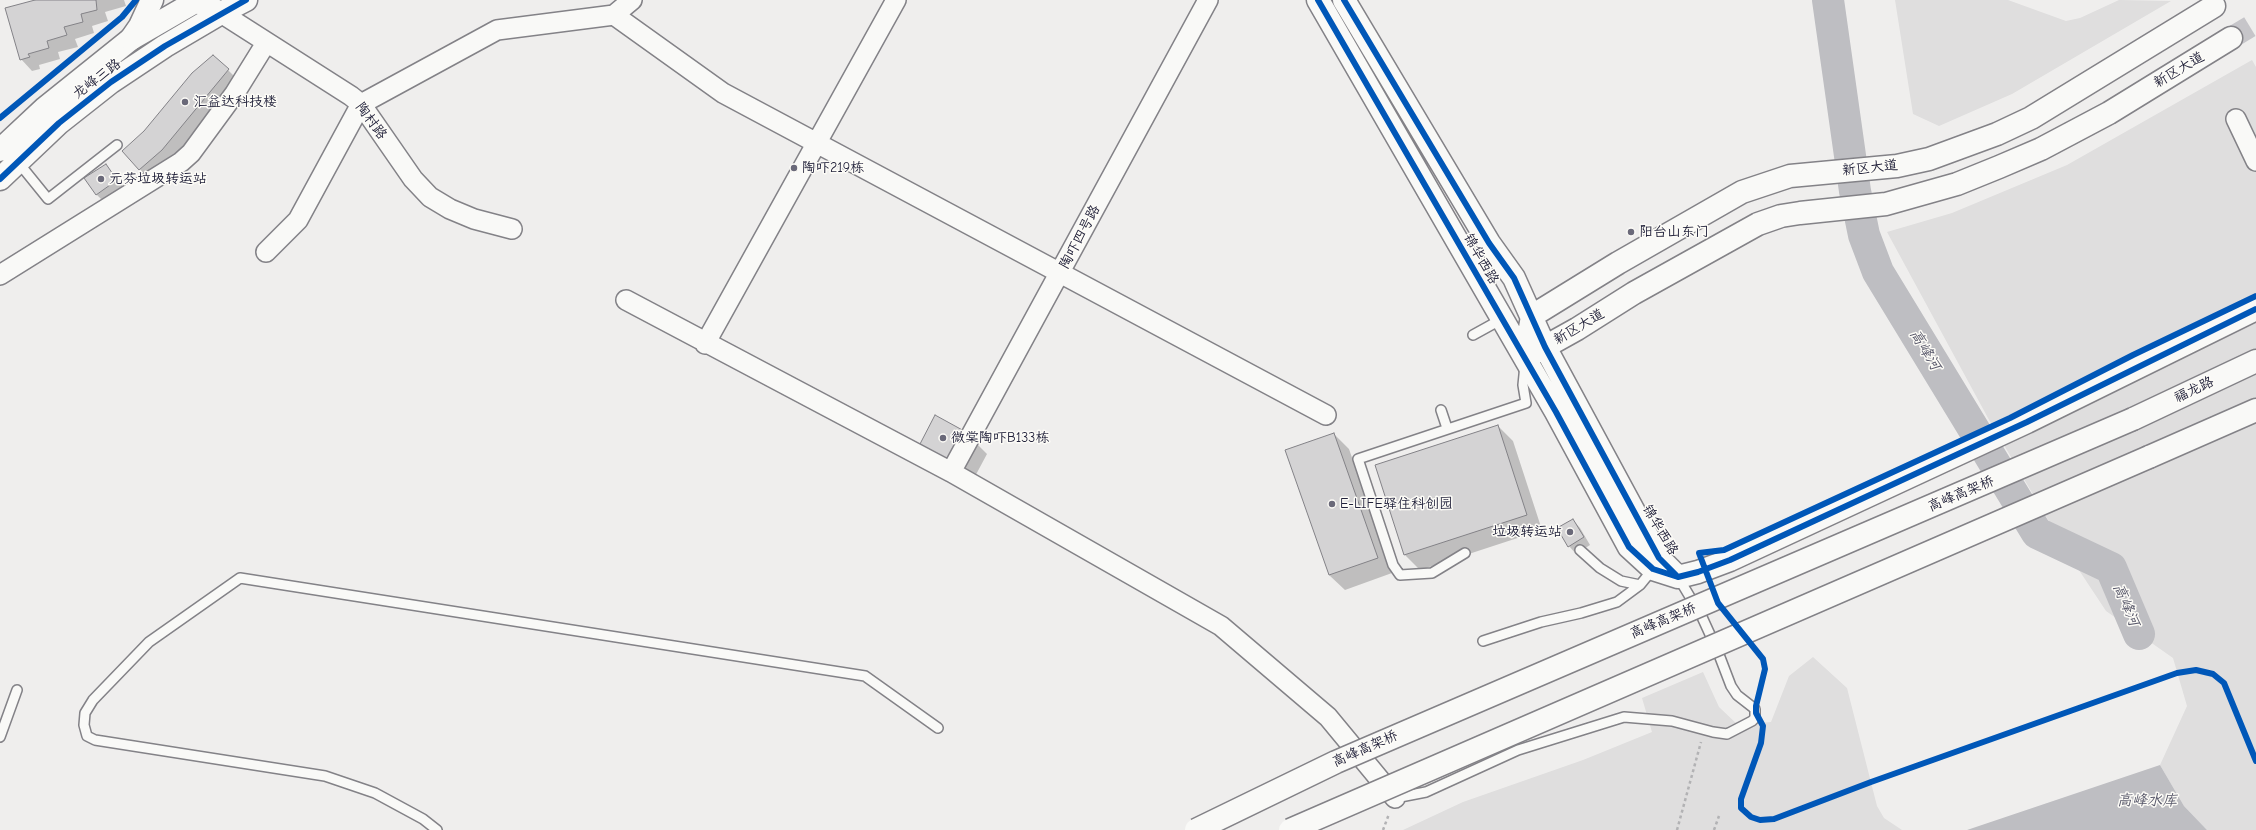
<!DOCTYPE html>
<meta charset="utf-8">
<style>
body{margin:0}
canvas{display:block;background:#efeeed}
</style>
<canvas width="2256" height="830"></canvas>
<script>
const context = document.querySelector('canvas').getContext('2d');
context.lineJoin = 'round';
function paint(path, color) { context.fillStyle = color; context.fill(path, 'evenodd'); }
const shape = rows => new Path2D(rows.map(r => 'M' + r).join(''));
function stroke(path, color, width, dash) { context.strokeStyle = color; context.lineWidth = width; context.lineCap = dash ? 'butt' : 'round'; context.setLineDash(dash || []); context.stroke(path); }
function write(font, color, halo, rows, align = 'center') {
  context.font = font + ' "Comic Neue","LXGW WenKai TC",sans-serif'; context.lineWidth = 3; context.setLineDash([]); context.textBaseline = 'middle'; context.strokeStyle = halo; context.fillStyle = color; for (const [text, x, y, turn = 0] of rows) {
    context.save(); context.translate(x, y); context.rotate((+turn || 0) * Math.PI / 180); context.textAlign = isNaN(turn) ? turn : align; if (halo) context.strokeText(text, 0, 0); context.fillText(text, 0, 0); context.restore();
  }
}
paint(shape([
 [1895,0,2008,0,2066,21,2080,18,2119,0,2171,1,2012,94,1939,126,1913,114],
 [2252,60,2256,67,2256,830,2207,830,2184,806,2160,765,2187,706,2173,658,2106,611,2067,552,1988,418,1887,232,1952,213,2067,165],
 [1813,657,1847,688,1877,806,1884,818,1902,830,1403,830,1463,802,1583,760,1652,732,1642,698,1703,672,1719,707,1738,725,1771,722,1789,676]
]), '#dfdede');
paint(shape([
 [2160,765,2184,806,2207,830,1967,830]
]), '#bebec2');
paint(shape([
 [39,0,124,0,126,6,105,12,108,21,92,26,94,33,75,39,78,47,58,52,60,59,39,65,40,69,32,71,21,59],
 [228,70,243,85,154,185,124,151],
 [106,165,124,188,104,202,96,194],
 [1498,426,1513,441,1542,530,1420,570,1405,555,1376,465],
 [966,433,987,454,972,482,942,466,921,444],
 [1334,434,1349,449,1392,573,1345,590,1329,575,1287,451],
 [1573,520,1580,528,1590,545,1576,554,1569,546]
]), '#0003');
stroke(shape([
 [1828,0,1855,191,1864,235,1878,272,2037,533,2111,568,2139,634]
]), '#bebec2', 32);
const building = shape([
 [35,0,96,0,97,10,81,14,83,22,64,27,67,35,47,41,49,48,28,54,30,57,20,60,5,8,35,0],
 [213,55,229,69,162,150,139,170,122,151,144,131,192,73,213,55],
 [106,164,117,180,96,195,84,178,106,164],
 [935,415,966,432,950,461,920,444,935,415],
 [1498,425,1527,515,1404,555,1375,465,1498,425],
 [1334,433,1378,558,1329,575,1285,450,1334,433],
 [1573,519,1584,537,1568,547,1557,528,1573,519]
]);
paint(building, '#d4d3d4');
stroke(building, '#838287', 1);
stroke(shape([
 [2231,38,2256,23]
]), '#c6c5c9', 22, [22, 11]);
const service = shape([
 [18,162,48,199,117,145],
 [1473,335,1502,319],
 [1441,410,1447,428],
 [1580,550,1600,568,1621,581,1640,585],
 [1465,553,1432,573,1400,575,1393,565,1358,459,1526,403,1523,385,1525,365],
 [1483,641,1541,622,1581,613,1617,602,1640,585,1653,569],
 [0,737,17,690],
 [1395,798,1426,792,1518,750,1624,717,1672,721,1713,732,1727,734,1752,721,1755,718,1755,709,1737,695,1731,686,1718,652,1702,617,1678,577],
 [437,830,423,819,375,793,325,776,95,740,87,736,84,725,85,713,93,700,149,642,240,578,865,676,938,728]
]);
const minor = shape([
 [221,13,351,96,361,104,413,179,430,197,450,209,474,219,512,229],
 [614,15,723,93,1326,415],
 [2236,119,2256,161],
 [266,252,298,220,361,104,497,30,614,15,632,0],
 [0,275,181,162,191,153,235,93,266,43],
 [626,300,951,472,1221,626,1328,717,1395,798],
 [705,344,896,0],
 [951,472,1208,0]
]);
const secondary = shape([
 [0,150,45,108,131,39,195,2],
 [0,179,59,123,111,82,165,46,221,13]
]);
const primary = shape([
 [194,0,221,13],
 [1318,0,1556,412,1629,547,1653,569,1678,577],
 [1344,0,1489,243,1514,278,1545,347,1659,558,1674,573],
 [221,13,246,0],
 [131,39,140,26,152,0],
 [1525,358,1532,316,1618,263,1742,192,1790,176,1897,166,1929,159,1997,134,2031,118,2214,6],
 [1525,358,1577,329,1634,293,1758,224,1781,216,1800,213,1886,204,1957,184,1999,167,2041,149,2109,113,2231,38],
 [1678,577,1698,572,1730,560,2027,422,2256,309]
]);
const trunk = shape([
 [2133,419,2256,361],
 [2149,457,2256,410]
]);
stroke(service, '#838287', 12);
stroke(minor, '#838287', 22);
stroke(secondary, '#838287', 25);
stroke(primary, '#838287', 25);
stroke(trunk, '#838287', 25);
stroke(shape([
 [1383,830,1389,814],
 [1677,830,1701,742],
 [1714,830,1719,816]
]), '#b2b2b4', 2.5, [3, 3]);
stroke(service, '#f9f9f7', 9);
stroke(minor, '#f9f9f7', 19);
stroke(secondary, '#f9f9f7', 22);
stroke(primary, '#f9f9f7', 22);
stroke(trunk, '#f9f9f7', 22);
const trunkBridge = shape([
 [1196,830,1336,762,2133,419],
 [1290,830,2149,457]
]);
stroke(trunkBridge, '#838287', 25, []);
stroke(trunkBridge, '#f9f9f7', 22);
stroke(shape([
 [1318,0,1556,412,1629,547,1653,569,1678,577],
 [1344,0,1489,243,1514,278,1545,347,1659,558,1676,575],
 [0,118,122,17,136,0],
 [0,179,59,123,111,82,165,46,246,0],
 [2256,296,2133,355,2010,418,1724,550,1699,553,1718,603,1763,659,1765,669,1756,706,1756,713,1763,726,1761,743,1741,799,1741,808,1751,817,1760,820,1774,819,1871,782,2177,673,2196,670,2213,674,2224,683,2256,761],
 [1678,577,1698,572,1730,560,2027,422,2256,309]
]), '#0057b8', 6);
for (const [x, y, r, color] of [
 [185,102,4,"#6a6979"],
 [794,168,4,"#6a6979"],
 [101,179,4,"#6a6979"],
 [1631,232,4,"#6a6979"],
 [943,438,4,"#6a6979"],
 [1332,504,4,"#6a6979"],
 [1570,532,4,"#6a6979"]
]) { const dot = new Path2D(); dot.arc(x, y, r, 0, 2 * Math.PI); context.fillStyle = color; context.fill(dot); stroke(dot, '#fdfcf7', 1.5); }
write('14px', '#22223b', '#fdfcf7', [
 ["新区大道",2179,70,-31],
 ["龙峰三路",97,79,-37],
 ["陶村路",371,121,53],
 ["新区大道",1870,168,-6],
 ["陶吓四号路",1080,237,-62],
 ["锦华西路",1481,259,60],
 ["新区大道",1579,327,-31],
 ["福龙路",2194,390,-25],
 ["高峰高架桥",1961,494,-23],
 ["锦华西路",1660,530,59],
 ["高峰高架桥",1663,621,-23],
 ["高峰高架桥",1365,749,-24]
]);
write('14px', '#22223b', '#fdfcf7', [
 ["汇益达科技楼",193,102],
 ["陶吓219栋",802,168],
 ["元芬垃圾转运站",109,179],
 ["阳台山东门",1639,232],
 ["微棠陶吓B133栋",951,438],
 ["E-LIFE驿住科创园",1340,504],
 ["垃圾转运站",1562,532,"right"]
], 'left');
write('italic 15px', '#58586a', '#fdfcf7', [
 ["高峰河",1925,350,59],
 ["高峰河",2126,605,67],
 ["高峰水库",2147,801]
]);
</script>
